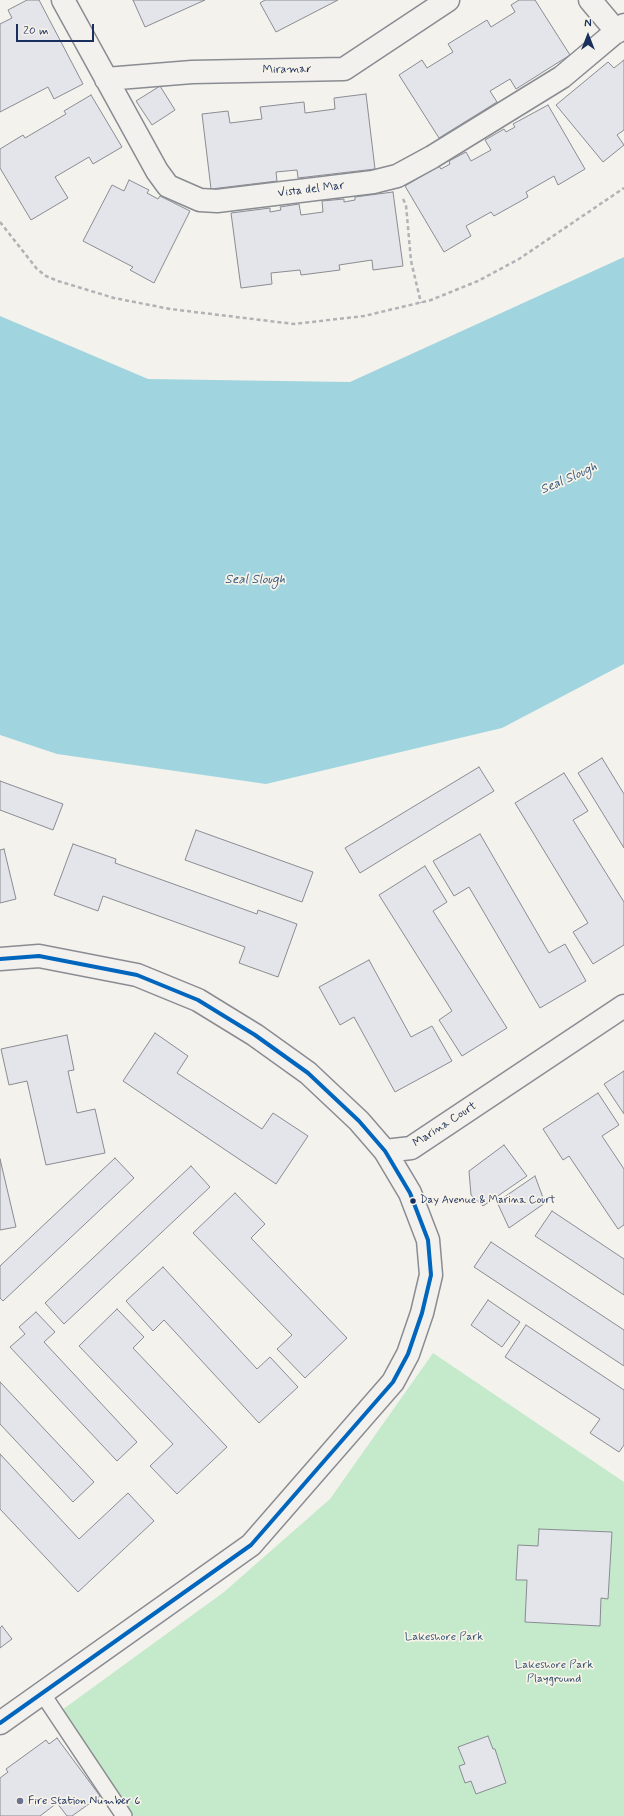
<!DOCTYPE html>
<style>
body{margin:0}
#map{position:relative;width:624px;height:1816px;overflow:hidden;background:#f4f2ec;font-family:Mynerve,sans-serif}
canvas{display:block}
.north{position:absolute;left:568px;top:16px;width:40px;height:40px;-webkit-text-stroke:3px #f7f3e8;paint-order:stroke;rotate:0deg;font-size:11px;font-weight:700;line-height:16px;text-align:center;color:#1b2f5e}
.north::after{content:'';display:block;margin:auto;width:14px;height:18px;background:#1b2f5e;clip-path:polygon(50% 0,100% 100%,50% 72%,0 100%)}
.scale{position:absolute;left:16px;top:24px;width:78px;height:18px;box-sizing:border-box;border:2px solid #1b2f5e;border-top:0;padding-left:5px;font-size:12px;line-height:14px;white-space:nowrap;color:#1b2f5e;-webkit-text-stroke:3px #f7f3e8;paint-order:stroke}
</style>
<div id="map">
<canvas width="624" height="1816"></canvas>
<div class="north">N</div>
<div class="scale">20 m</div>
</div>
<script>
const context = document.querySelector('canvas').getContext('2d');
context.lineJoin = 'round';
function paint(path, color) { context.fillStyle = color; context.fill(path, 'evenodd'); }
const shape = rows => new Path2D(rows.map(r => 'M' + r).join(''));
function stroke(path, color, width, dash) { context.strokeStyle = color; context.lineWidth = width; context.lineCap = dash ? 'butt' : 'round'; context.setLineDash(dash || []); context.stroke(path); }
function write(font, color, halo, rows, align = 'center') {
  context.font = font + ' Mynerve,sans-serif'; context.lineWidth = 3.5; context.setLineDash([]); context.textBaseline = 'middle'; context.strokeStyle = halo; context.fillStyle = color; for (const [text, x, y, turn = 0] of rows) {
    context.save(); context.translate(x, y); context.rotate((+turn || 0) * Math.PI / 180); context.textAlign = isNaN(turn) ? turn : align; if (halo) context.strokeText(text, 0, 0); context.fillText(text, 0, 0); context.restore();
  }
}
paint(shape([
 [433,1353,624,1482,624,1816,134,1816,99,1780,51,1718,224,1592,330,1499]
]), '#c4eacb');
paint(shape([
 [624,257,624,664,502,728,266,784,57,754,0,735,0,316,148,379,350,382]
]), '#a0d5e0');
const building = shape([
 [27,0,39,0,83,84,54,99,48,87,0,112,0,24,12,18,8,10,27,0],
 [133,0,205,0,145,27,133,0],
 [265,0,338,0,276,32,260,3,265,0],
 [519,0,535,0,570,55,516,89,510,79,490,91,497,102,439,138,399,75,422,60,427,68,453,52,448,44,487,20,491,27,515,12,511,5,519,0],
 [624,60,624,130,617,135,624,145,603,162,556,105,608,62,614,68,624,60],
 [160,86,175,110,152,125,136,101,160,86],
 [366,94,375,169,298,178,297,170,276,172,277,181,211,189,202,114,228,111,230,123,262,119,260,107,304,102,305,113,335,109,334,98,366,94],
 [91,95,122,147,93,164,89,157,55,177,68,198,31,220,0,168,0,149,23,135,25,138,66,114,64,111,91,95],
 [548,105,585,169,558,185,554,176,526,192,528,197,494,216,491,212,466,226,471,236,444,252,405,186,439,166,441,169,450,164,449,161,466,152,471,161,491,150,485,140,504,129,506,132,515,127,513,124,548,105],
 [129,180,149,190,147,193,158,199,160,196,190,211,154,283,130,270,133,267,83,241,112,185,124,191,129,180],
 [393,192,403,266,373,270,372,260,339,265,340,270,301,275,300,270,271,273,272,284,241,288,231,213,270,208,270,212,281,210,280,207,299,204,301,215,323,212,322,201,344,199,344,202,355,200,355,197,393,192],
 [602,758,624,794,624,848,578,773,602,758],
 [479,767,494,791,360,873,345,848,479,767],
 [564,773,588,811,573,820,624,902,624,945,593,964,573,932,588,923,515,803,564,773],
 [0,781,63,804,53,830,0,810,0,781],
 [196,830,313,872,302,902,185,860,196,830],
 [480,834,549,953,565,944,586,981,540,1008,469,887,454,896,433,861,480,834],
 [73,844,116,859,115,863,257,914,258,910,297,924,278,977,239,963,245,947,103,896,98,911,54,895,73,844],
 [4,849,16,899,0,903,0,850,4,849],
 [425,866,447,902,433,911,507,1028,462,1056,439,1020,452,1011,379,895,425,866],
 [369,960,411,1037,432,1026,452,1061,395,1092,354,1017,340,1025,319,987,369,960],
 [155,1033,188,1056,177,1073,262,1129,273,1113,308,1136,276,1184,123,1081,155,1033],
 [67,1035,74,1070,68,1071,77,1113,95,1109,105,1153,46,1165,27,1081,9,1085,1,1049,67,1035],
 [624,1071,624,1114,604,1084,624,1071],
 [598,1093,619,1125,602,1136,624,1169,624,1225,618,1229,569,1156,563,1160,543,1129,598,1093],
 [504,1145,527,1176,483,1206,471,1195,469,1171,504,1145],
 [115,1158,134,1178,3,1301,0,1298,0,1266,115,1158],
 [0,1159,16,1227,0,1230,0,1159],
 [191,1166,210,1187,64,1324,45,1303,191,1166],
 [535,1176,545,1203,509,1228,497,1202,535,1176],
 [235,1193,265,1224,251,1238,347,1338,305,1378,277,1349,292,1335,193,1233,235,1193],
 [552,1211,624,1259,624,1295,535,1236,552,1211],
 [491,1242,624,1330,624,1366,474,1267,491,1242],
 [163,1267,257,1369,270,1357,298,1387,259,1423,164,1320,153,1331,126,1301,163,1267],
 [488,1300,520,1322,502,1347,471,1325,488,1300],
 [117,1309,144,1337,133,1348,227,1447,177,1494,150,1466,173,1444,79,1346,117,1309],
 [36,1312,55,1332,44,1342,137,1442,117,1461,10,1347,25,1334,19,1327,36,1312],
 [526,1325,624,1390,624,1445,619,1452,590,1433,600,1419,505,1357,526,1325],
 [0,1382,94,1482,73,1502,0,1424,0,1382],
 [0,1454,79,1539,128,1493,154,1521,78,1592,0,1509,0,1454],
 [539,1529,612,1532,608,1599,601,1598,600,1626,525,1622,527,1580,516,1580,518,1545,538,1546,539,1529],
 [2,1626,12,1639,0,1648,0,1628,2,1626],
 [488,1736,493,1749,495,1749,506,1783,476,1794,471,1781,465,1783,459,1766,465,1764,458,1747,488,1736],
 [57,1738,100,1796,72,1816,67,1816,57,1803,40,1816,0,1816,0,1778,8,1772,6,1769,46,1740,49,1744,57,1738]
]);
paint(building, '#e4e4eb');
stroke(building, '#898c92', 1);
const lane = shape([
 [42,1693,124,1816]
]);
const street = shape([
 [63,0,157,171,168,186,200,200,217,201,373,182,397,176,432,157,562,77,624,25],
 [590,0,617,32],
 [106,79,192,72,344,69,448,0],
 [0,959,39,956,137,975,198,1000,255,1035,308,1073,359,1121,385,1151,410,1193,428,1240,431,1275,422,1313,408,1354,393,1382,251,1545,0,1723],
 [385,1151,411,1148,624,1006]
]);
stroke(lane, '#898c92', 18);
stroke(street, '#898c92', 25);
stroke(shape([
 [403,199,406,205,411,261,421,303],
 [0,222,37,269,46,276,58,281,114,298,170,309,294,324,364,316,431,300,478,281,519,259,624,188]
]), '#b1b2b5', 2.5, [4, 3]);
stroke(lane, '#f2f1ed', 15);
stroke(street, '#f2f1ed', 22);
stroke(shape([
 [0,959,39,956,137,975,198,1000,255,1035,308,1073,359,1121,385,1151,410,1193,428,1240,431,1275,422,1313,408,1354,393,1382,251,1545,0,1723]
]), '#0065bd', 4);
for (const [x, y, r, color] of [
 [413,1201,3.5,"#1b2f5e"],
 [20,1801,4,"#677390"]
]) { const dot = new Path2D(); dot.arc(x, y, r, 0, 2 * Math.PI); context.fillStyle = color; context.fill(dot); stroke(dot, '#f7f3e8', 1.5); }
write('11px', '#1b2f5e', '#f7f3e8', [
 ["Day Avenue & Marina Court",420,1201]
], 'left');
write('12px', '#1b2f5e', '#f7f3e8', [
 ["Miramar",287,70,-1],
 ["Vista del Mar",311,190,-7],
 ["Marina Court",445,1125,-33]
]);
write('12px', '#35536e', '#f7f3e8', [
 ["Lakeshore Park",444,1637],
 ["Lakeshore Park",554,1665],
 ["Playground",554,1679]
]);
write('12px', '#1b2f5e', '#f7f3e8', [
 ["Fire Station Number 6",28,1801]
], 'left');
write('italic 13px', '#33567d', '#f7f3e8', [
 ["Seal Slough",569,479,-24],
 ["Seal Slough",255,580]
]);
</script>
